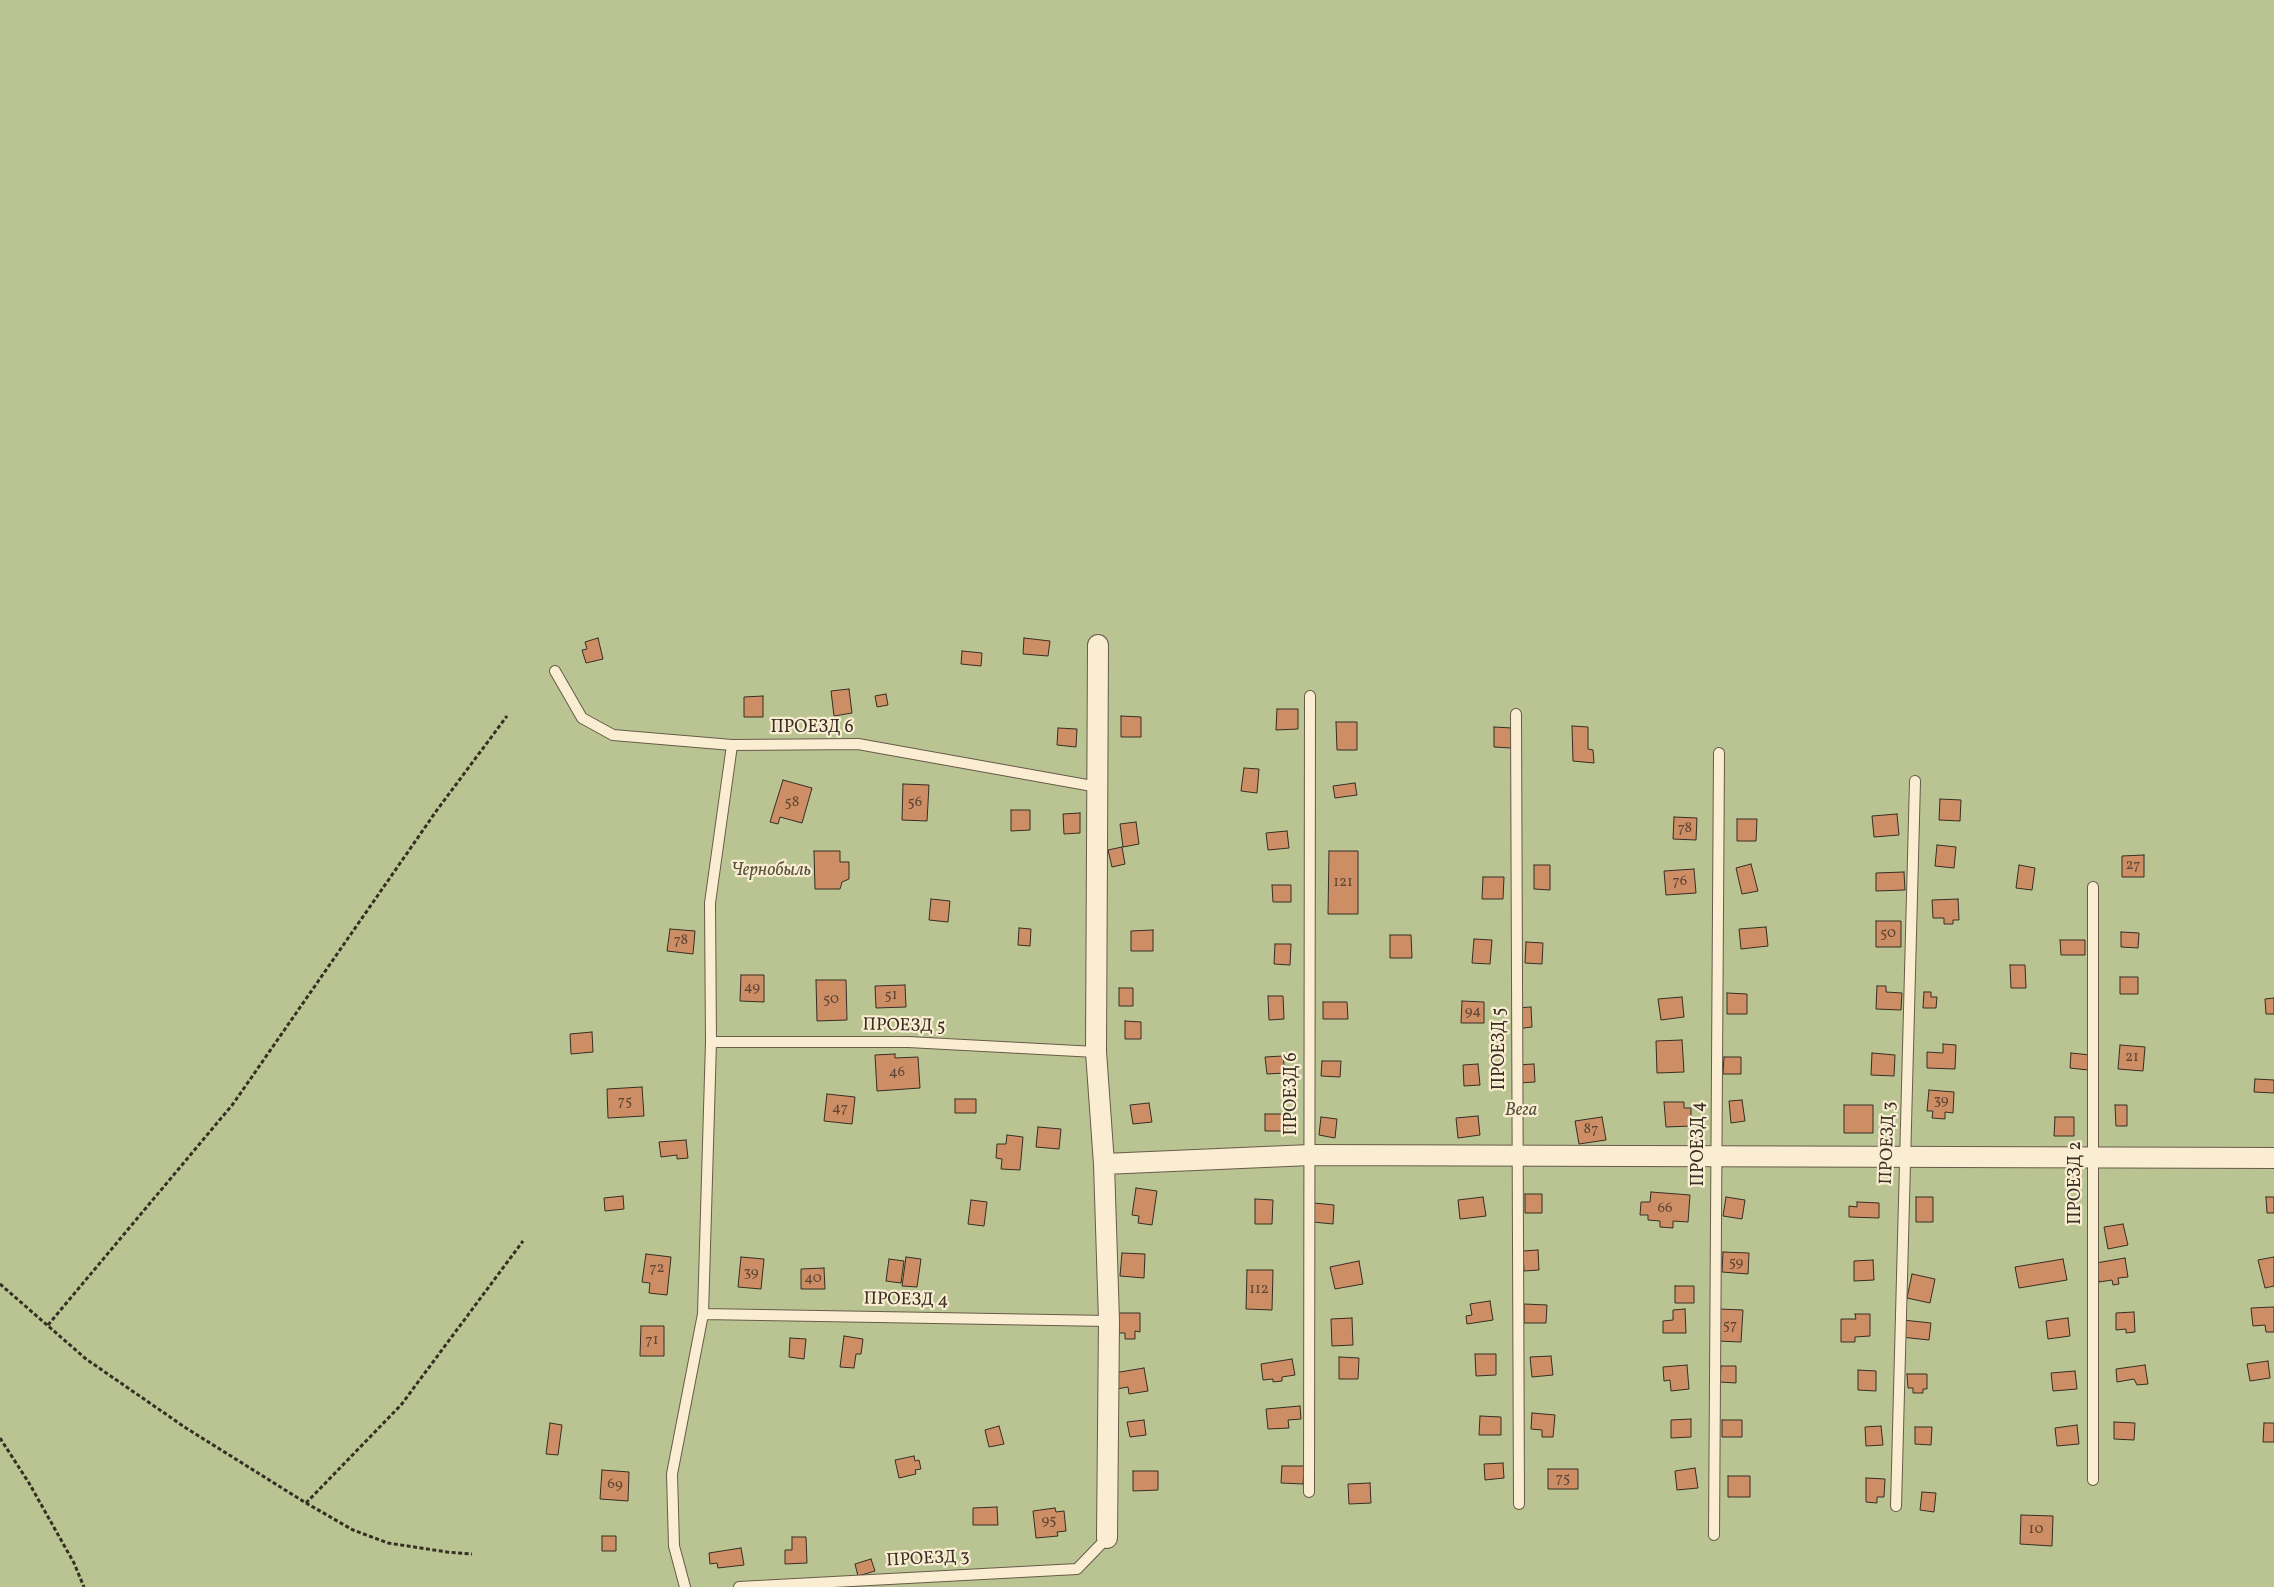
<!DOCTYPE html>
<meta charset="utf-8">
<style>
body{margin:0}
canvas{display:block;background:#f7e3ba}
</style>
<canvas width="2274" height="1587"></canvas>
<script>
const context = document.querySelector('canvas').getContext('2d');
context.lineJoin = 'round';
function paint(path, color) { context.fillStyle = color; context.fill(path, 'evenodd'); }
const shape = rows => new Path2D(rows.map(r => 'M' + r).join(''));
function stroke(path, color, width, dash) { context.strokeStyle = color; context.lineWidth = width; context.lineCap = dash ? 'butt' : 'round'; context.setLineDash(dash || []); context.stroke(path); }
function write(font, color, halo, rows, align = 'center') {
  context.font = font + ' Vollkorn,serif'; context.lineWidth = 4.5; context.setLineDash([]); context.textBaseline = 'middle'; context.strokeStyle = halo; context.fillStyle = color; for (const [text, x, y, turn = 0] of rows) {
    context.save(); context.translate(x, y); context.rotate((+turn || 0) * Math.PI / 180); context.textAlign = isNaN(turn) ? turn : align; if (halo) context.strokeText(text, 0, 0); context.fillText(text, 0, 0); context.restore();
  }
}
paint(shape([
 [0,0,2274,0,2274,1587,0,1587]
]), '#bac492');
const building = shape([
 [598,638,603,659,586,663,582,650,587,649,585,642,598,638],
 [1024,638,1050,641,1048,656,1023,654,1024,638],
 [962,651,982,653,981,666,961,664,962,651],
 [849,689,852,713,834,716,831,691,849,689],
 [886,694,888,705,877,707,875,696,886,694],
 [763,696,763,717,744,717,744,697,763,696],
 [1277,709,1298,709,1298,729,1276,730,1277,709],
 [1121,716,1141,717,1141,737,1121,737,1121,716],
 [1336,722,1357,722,1357,750,1337,750,1336,722],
 [1572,726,1588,727,1588,749,1593,750,1594,763,1573,761,1572,726],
 [1494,727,1512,728,1511,748,1494,747,1494,727],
 [1058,728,1077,729,1076,747,1057,745,1058,728],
 [1244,768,1259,769,1257,793,1241,791,1244,768],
 [783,780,812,788,802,823,780,817,778,824,770,822,783,780],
 [1355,783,1357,795,1335,798,1333,786,1355,783],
 [903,784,929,785,927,821,902,820,903,784],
 [1940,799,1961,800,1960,821,1939,820,1940,799],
 [1011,810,1030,810,1030,830,1011,831,1011,810],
 [1080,813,1080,833,1064,834,1063,814,1080,813],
 [1897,814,1899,835,1874,837,1872,816,1897,814],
 [1674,817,1697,818,1696,840,1673,839,1674,817],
 [1737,819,1757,819,1756,841,1737,841,1737,819],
 [1136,822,1139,844,1123,847,1120,824,1136,822],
 [1287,831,1289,848,1268,850,1266,833,1287,831],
 [1937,845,1956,847,1954,868,1935,866,1937,845],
 [1122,847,1125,864,1112,867,1108,850,1122,847],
 [814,851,840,851,840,862,849,862,849,879,842,882,840,889,815,889,814,851],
 [1329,851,1358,851,1358,914,1328,914,1329,851],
 [2144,855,2144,877,2122,877,2122,856,2144,855],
 [1751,864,1758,891,1742,894,1736,868,1751,864],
 [1534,865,1550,865,1550,890,1534,889,1534,865],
 [2019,865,2035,868,2032,890,2016,888,2019,865],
 [1694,869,1696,893,1666,895,1664,871,1694,869],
 [1904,872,1905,890,1876,891,1876,873,1904,872],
 [1483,877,1504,877,1503,899,1482,899,1483,877],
 [1272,885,1291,885,1291,902,1273,902,1272,885],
 [931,899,950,901,948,922,929,920,931,899],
 [1958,899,1959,920,1953,920,1953,924,1944,924,1944,918,1933,918,1932,900,1958,899],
 [1876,921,1901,921,1901,947,1876,947,1876,921],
 [1766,927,1768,946,1741,949,1739,929,1766,927],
 [1019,928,1031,929,1030,946,1018,945,1019,928],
 [670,929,695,931,693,954,667,951,670,929],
 [1153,930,1153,951,1131,951,1131,931,1153,930],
 [2121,932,2139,933,2138,948,2121,947,2121,932],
 [1390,935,1411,935,1412,958,1390,958,1390,935],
 [1474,939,1492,940,1490,964,1472,963,1474,939],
 [2060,940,2085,940,2085,955,2061,955,2060,940],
 [1526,942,1543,943,1542,964,1525,963,1526,942],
 [1275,944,1291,944,1290,965,1274,964,1275,944],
 [2010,965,2025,965,2026,988,2011,988,2010,965],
 [741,975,764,975,764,1002,740,1001,741,975],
 [2120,977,2138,977,2138,994,2120,994,2120,977],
 [816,980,846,980,847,1020,817,1021,816,980],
 [905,985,906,1007,876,1008,875,986,905,985],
 [1877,986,1886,986,1886,992,1902,993,1901,1010,1876,1009,1877,986],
 [1119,988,1133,988,1133,1006,1119,1006,1119,988],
 [1924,992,1931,992,1931,997,1937,997,1936,1008,1923,1008,1924,992],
 [1727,993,1747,994,1747,1014,1727,1014,1727,993],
 [1268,996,1283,996,1284,1019,1269,1020,1268,996],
 [1682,997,1684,1017,1661,1020,1658,999,1682,997],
 [2274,998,2274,1014,2266,1014,2265,999,2274,998],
 [1462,1001,1484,1002,1484,1023,1461,1023,1462,1001],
 [1323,1002,1347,1002,1348,1019,1323,1019,1323,1002],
 [1531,1007,1532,1027,1516,1029,1515,1008,1531,1007],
 [1125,1021,1141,1022,1141,1039,1125,1039,1125,1021],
 [592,1032,593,1052,571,1054,570,1034,592,1032],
 [1682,1040,1684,1072,1657,1073,1656,1041,1682,1040],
 [1943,1044,1956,1045,1955,1069,1927,1068,1927,1052,1943,1053,1943,1044],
 [2120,1045,2145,1047,2143,1071,2118,1069,2120,1045],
 [1872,1053,1895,1055,1894,1076,1871,1075,1872,1053],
 [2071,1053,2090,1055,2088,1070,2070,1068,2071,1053],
 [895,1054,895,1058,918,1057,920,1088,877,1091,875,1055,895,1054],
 [1283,1056,1285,1073,1267,1074,1265,1057,1283,1056],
 [1724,1057,1741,1057,1741,1074,1723,1074,1724,1057],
 [1322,1061,1341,1061,1340,1077,1321,1076,1322,1061],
 [1478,1064,1480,1085,1464,1086,1463,1065,1478,1064],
 [1534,1064,1535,1082,1517,1083,1516,1065,1534,1064],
 [2255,1079,2274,1080,2274,1093,2254,1092,2255,1079],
 [642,1087,644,1116,608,1118,607,1089,642,1087],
 [1929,1090,1954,1092,1953,1113,1945,1112,1945,1119,1932,1118,1933,1111,1927,1111,1929,1090],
 [827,1094,855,1097,852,1124,824,1121,827,1094],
 [955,1099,976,1099,976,1113,955,1113,955,1099],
 [1742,1100,1745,1121,1731,1123,1729,1101,1742,1100],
 [1664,1102,1684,1102,1684,1108,1691,1108,1691,1126,1666,1127,1664,1102],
 [1149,1103,1152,1122,1133,1124,1130,1105,1149,1103],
 [1844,1105,1873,1105,1873,1133,1844,1133,1844,1105],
 [2115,1105,2127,1105,2127,1126,2116,1126,2115,1105],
 [1265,1114,1287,1114,1287,1131,1265,1131,1265,1114],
 [1478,1116,1480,1135,1458,1138,1456,1118,1478,1116],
 [1321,1117,1337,1119,1335,1138,1319,1135,1321,1117],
 [1602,1117,1606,1140,1579,1144,1575,1121,1602,1117],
 [2055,1117,2074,1117,2074,1136,2054,1136,2055,1117],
 [1038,1127,1061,1129,1059,1149,1036,1147,1038,1127],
 [1007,1135,1023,1137,1020,1170,1001,1169,1002,1159,996,1158,997,1144,1006,1144,1007,1135],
 [686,1140,688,1158,677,1159,677,1155,661,1157,659,1142,686,1140],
 [1136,1188,1157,1191,1152,1225,1138,1223,1139,1216,1132,1215,1136,1188],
 [1651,1192,1690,1195,1688,1222,1673,1221,1673,1228,1660,1227,1660,1221,1648,1220,1648,1215,1640,1215,1641,1202,1650,1202,1651,1192],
 [1525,1194,1542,1194,1542,1213,1525,1213,1525,1194],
 [623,1196,624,1209,605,1211,604,1198,623,1196],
 [1483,1197,1486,1216,1460,1219,1458,1200,1483,1197],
 [1726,1197,1745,1200,1742,1219,1723,1216,1726,1197],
 [1916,1197,1933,1197,1933,1222,1916,1222,1916,1197],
 [2266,1197,2274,1197,2274,1213,2267,1213,2266,1197],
 [1255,1199,1273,1200,1272,1224,1255,1224,1255,1199],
 [971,1200,987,1202,984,1226,968,1224,971,1200],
 [1857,1202,1879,1203,1879,1218,1849,1217,1849,1206,1857,1207,1857,1202],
 [1314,1203,1334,1205,1333,1224,1313,1222,1314,1203],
 [2123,1224,2128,1245,2108,1249,2104,1227,2123,1224],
 [1538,1250,1539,1270,1524,1271,1523,1251,1538,1250],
 [1723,1252,1749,1253,1748,1274,1722,1272,1723,1252],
 [1122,1253,1145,1254,1144,1278,1120,1276,1122,1253],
 [646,1254,671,1257,667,1295,649,1293,650,1283,642,1282,646,1254],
 [741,1257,764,1259,761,1289,738,1287,741,1257],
 [906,1257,921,1259,917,1287,902,1286,906,1257],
 [2274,1257,2274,1286,2265,1288,2258,1260,2274,1257],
 [2125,1258,2128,1277,2118,1278,2119,1284,2113,1285,2112,1280,2099,1282,2096,1263,2125,1258],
 [889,1259,904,1261,901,1283,886,1281,889,1259],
 [2063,1259,2067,1280,2019,1288,2015,1267,2063,1259],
 [1873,1260,1874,1280,1854,1281,1854,1261,1873,1260],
 [1359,1261,1363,1284,1335,1289,1330,1267,1359,1261],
 [824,1268,825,1289,801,1289,801,1269,824,1268],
 [1247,1270,1273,1270,1272,1310,1246,1309,1247,1270],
 [1912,1274,1935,1279,1930,1303,1907,1298,1912,1274],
 [1675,1286,1694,1286,1694,1303,1675,1303,1675,1286],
 [1490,1301,1493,1320,1467,1324,1466,1316,1472,1315,1470,1304,1490,1301],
 [1524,1304,1547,1305,1546,1323,1524,1323,1524,1304],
 [2274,1307,2274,1332,2266,1332,2265,1325,2253,1326,2251,1308,2274,1307],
 [1685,1309,1686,1333,1663,1333,1663,1321,1673,1320,1673,1310,1685,1309],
 [1719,1309,1743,1310,1741,1342,1718,1341,1719,1309],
 [2134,1312,2135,1332,2126,1333,2126,1329,2116,1330,2116,1313,2134,1312],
 [1117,1313,1140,1313,1140,1332,1135,1331,1135,1339,1125,1339,1125,1333,1117,1333,1117,1313],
 [1855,1314,1870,1314,1870,1336,1855,1337,1855,1342,1841,1342,1841,1319,1856,1319,1855,1314],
 [1352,1318,1353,1345,1332,1346,1331,1319,1352,1318],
 [2068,1318,2070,1336,2048,1339,2046,1321,2068,1318],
 [1903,1320,1931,1323,1929,1340,1901,1337,1903,1320],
 [641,1326,664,1326,664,1356,640,1356,641,1326],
 [844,1336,863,1339,861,1354,856,1354,854,1368,840,1367,844,1336],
 [790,1338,806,1339,804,1359,789,1357,790,1338],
 [1475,1354,1496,1354,1496,1375,1476,1376,1475,1354],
 [1551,1356,1553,1375,1532,1377,1530,1357,1551,1356],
 [1339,1357,1359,1358,1358,1379,1339,1379,1339,1357],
 [1292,1359,1295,1375,1282,1377,1282,1381,1273,1382,1273,1379,1263,1380,1261,1364,1292,1359],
 [2268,1361,2270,1378,2250,1381,2247,1364,2268,1361],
 [1687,1365,1689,1389,1671,1391,1670,1380,1664,1381,1663,1367,1687,1365],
 [2145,1365,2148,1384,2137,1385,2134,1379,2117,1382,2116,1369,2145,1365],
 [1721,1366,1736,1366,1736,1383,1720,1382,1721,1366],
 [1144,1368,1148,1391,1129,1394,1128,1387,1117,1389,1114,1373,1144,1368],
 [1858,1370,1876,1371,1876,1391,1858,1390,1858,1370],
 [2075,1371,2077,1389,2053,1391,2051,1373,2075,1371],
 [1907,1374,1927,1374,1927,1389,1923,1389,1923,1393,1913,1393,1913,1388,1908,1388,1907,1374],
 [1300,1406,1301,1419,1288,1420,1289,1428,1268,1429,1266,1409,1300,1406],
 [1532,1413,1555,1415,1553,1437,1542,1437,1542,1430,1531,1429,1532,1413],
 [1480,1416,1501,1417,1501,1435,1479,1435,1480,1416],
 [1691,1419,1691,1437,1671,1438,1671,1420,1691,1419],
 [1144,1420,1146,1435,1130,1437,1127,1422,1144,1420],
 [1722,1420,1742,1420,1742,1437,1722,1437,1722,1420],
 [2114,1422,2135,1423,2134,1440,2114,1439,2114,1422],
 [550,1423,562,1425,558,1455,546,1454,550,1423],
 [2264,1423,2274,1423,2274,1442,2263,1442,2264,1423],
 [2077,1425,2079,1444,2057,1446,2055,1428,2077,1425],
 [999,1426,1004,1444,989,1447,985,1430,999,1426],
 [1881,1426,1883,1445,1866,1446,1865,1427,1881,1426],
 [1915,1427,1932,1427,1931,1445,1915,1444,1915,1427],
 [914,1456,915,1461,919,1460,921,1469,915,1470,916,1474,899,1478,895,1460,914,1456],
 [1503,1463,1504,1478,1485,1480,1484,1464,1503,1463],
 [1282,1466,1304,1466,1303,1484,1281,1483,1282,1466],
 [1695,1468,1698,1488,1677,1490,1675,1471,1695,1468],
 [1548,1469,1578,1469,1578,1489,1548,1489,1548,1469],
 [602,1470,629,1472,628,1501,600,1499,602,1470],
 [1133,1471,1158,1471,1158,1490,1133,1491,1133,1471],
 [1728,1476,1750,1476,1750,1497,1728,1497,1728,1476],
 [1866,1478,1885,1479,1884,1497,1877,1497,1877,1503,1866,1502,1866,1478],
 [1370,1483,1371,1503,1349,1504,1348,1484,1370,1483],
 [1922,1492,1936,1493,1934,1512,1920,1510,1922,1492],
 [997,1507,998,1525,973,1525,973,1508,997,1507],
 [1055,1508,1056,1512,1064,1511,1066,1531,1057,1532,1058,1536,1036,1538,1033,1511,1055,1508],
 [2021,1515,2053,1516,2052,1546,2020,1544,2021,1515],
 [602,1536,616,1536,616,1551,602,1551,602,1536],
 [792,1537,806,1537,807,1563,785,1564,785,1550,792,1550,792,1537],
 [741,1548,744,1565,718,1568,717,1563,710,1564,709,1553,741,1548],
 [871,1559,875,1571,858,1576,855,1564,871,1559]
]);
paint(building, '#ce8e65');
stroke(building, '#372e24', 1);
const lane = shape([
 [555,671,582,718,613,735,732,745,858,744,1098,787],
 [1516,714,1519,1504],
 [711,1042,908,1042,1096,1052],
 [703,1314,1109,1321],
 [2093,1480,2093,887],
 [1309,1492,1310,696],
 [1896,1506,1915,781],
 [1714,1535,1719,753],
 [685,1587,674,1546,672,1474,703,1314,711,1042,710,903,732,745],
 [739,1587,1077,1569,1107,1538]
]);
const street = shape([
 [1098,645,1096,1052,1104,1164,1109,1321,1107,1538],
 [1104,1164,1310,1155,2274,1158]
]);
stroke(lane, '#675b4a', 12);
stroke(street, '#675b4a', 22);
stroke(shape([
 [0,1284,86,1359,186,1428,306,1503,353,1530,388,1543,447,1552,472,1554],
 [48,1325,233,1104,437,810,507,716],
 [0,1438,29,1483,74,1563,84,1587],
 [306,1503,401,1405,523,1241]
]), '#372e24', 3, [4, 2.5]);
stroke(lane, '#faedd2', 10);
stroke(street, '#faedd2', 20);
write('15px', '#5d4634', null, [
 ["58",792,803],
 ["56",915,803],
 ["78",1685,829],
 ["27",2133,866],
 ["76",1680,882],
 ["121",1343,883],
 ["50",1888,934],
 ["78",681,941],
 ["49",752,988],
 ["51",891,996],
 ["50",831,1000],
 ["94",1473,1012],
 ["21",2132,1058],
 ["46",897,1073],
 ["39",1941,1101],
 ["75",625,1102],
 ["47",840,1109],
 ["87",1591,1130],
 ["66",1665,1209],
 ["59",1736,1263],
 ["72",657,1269],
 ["39",751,1273],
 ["40",813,1279],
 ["112",1259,1290],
 ["57",1730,1326],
 ["71",652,1341],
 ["75",1563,1479],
 ["69",615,1485],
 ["95",1049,1521],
 ["10",2036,1530]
]);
write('18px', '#372e24', '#faedd2', [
 ["ПРОЕЗД 6",812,729],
 ["ПРОЕЗД 5",904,1027,1],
 ["ПРОЕЗД 5",1501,1049,-90],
 ["ПРОЕЗД 6",1293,1094,-90],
 ["ПРОЕЗД 3",1889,1143,-88],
 ["ПРОЕЗД 4",1700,1144,-90],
 ["ПРОЕЗД 2",2077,1183,-90],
 ["ПРОЕЗД 4",906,1301,1],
 ["ПРОЕЗД 3",928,1560,-3]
]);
write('italic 18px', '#585440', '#faedd2', [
 ["Чернобыль",771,872],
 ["Вега",1521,1112]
]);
</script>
